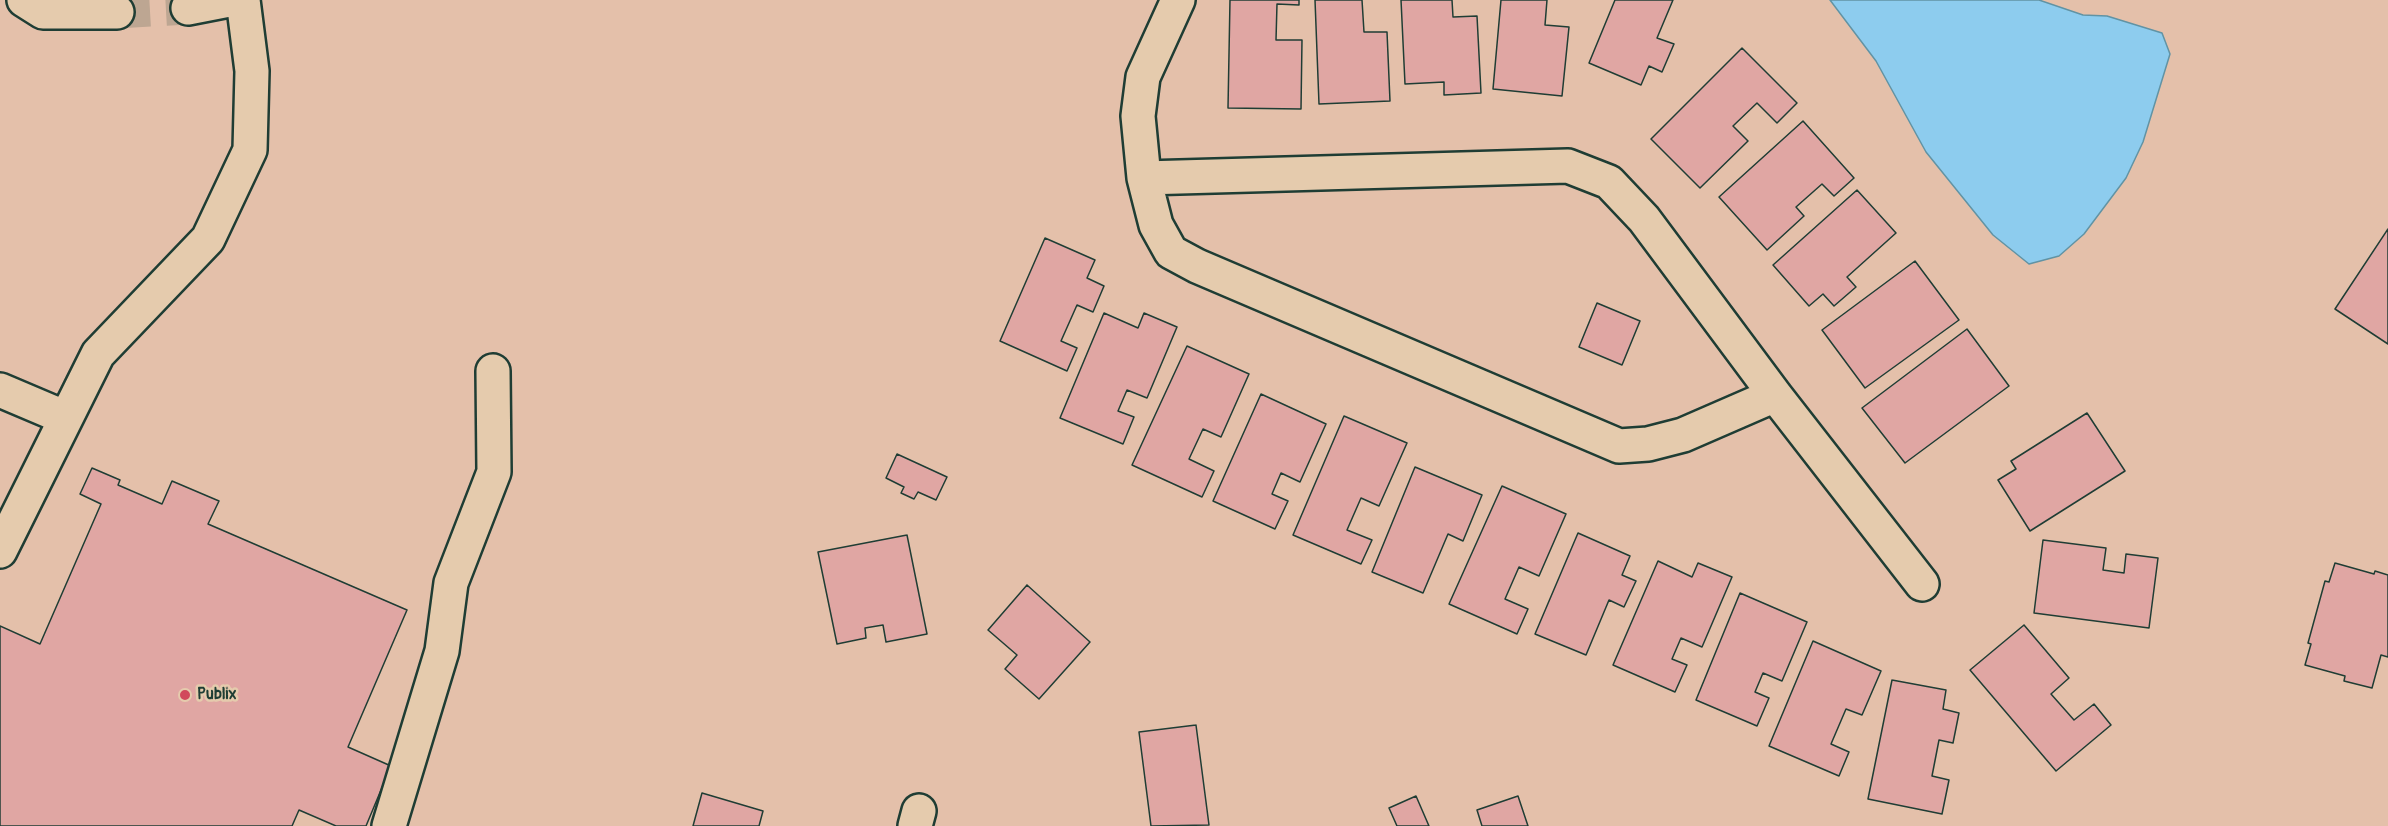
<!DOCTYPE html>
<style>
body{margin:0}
canvas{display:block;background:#e4c0aa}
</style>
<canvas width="2388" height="826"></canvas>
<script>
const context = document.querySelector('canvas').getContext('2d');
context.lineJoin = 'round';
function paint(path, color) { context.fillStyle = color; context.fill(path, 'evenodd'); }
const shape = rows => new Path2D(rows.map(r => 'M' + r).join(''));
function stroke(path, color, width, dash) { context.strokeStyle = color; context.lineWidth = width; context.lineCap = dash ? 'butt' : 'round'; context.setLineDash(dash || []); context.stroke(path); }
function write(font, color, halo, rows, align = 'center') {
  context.font = font + ' Pangolin,sans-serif'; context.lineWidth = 5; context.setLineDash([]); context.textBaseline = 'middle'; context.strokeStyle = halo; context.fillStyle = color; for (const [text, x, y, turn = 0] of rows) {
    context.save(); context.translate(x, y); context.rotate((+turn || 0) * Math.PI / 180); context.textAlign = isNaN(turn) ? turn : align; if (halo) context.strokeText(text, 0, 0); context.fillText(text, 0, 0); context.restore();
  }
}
const water = shape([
 [1830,0,2039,0,2083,15,2107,16,2162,33,2170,54,2143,142,2126,178,2084,234,2059,256,2029,264,1993,235,1926,152,1876,61,1830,0]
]);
paint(water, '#8dccee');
stroke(water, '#6193a4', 1.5);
const building = shape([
 [1230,0,1299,0,1299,5,1277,4,1276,40,1302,40,1301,109,1228,108,1230,0],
 [1315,0,1362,0,1364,32,1387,32,1390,101,1319,104,1315,0],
 [1401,0,1452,0,1453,17,1477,16,1481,93,1444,95,1444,82,1405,84,1401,0],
 [1501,0,1547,0,1545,25,1569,27,1562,96,1493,89,1501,0],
 [1615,0,1673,0,1657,38,1674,44,1662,72,1649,66,1641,85,1589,63,1615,0],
 [1742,48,1797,103,1777,123,1757,103,1733,126,1748,141,1700,188,1651,139,1742,48],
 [1803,121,1854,178,1834,196,1822,184,1796,207,1804,216,1767,250,1719,197,1803,121],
 [1857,190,1896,233,1847,277,1856,287,1834,306,1823,294,1809,306,1773,265,1857,190],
 [2388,229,2388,344,2335,309,2388,229],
 [1045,238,1095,260,1087,278,1104,286,1093,312,1077,305,1061,341,1077,348,1067,371,1000,341,1045,238],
 [1915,261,1959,320,1865,388,1822,330,1915,261],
 [1597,303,1640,321,1622,365,1579,347,1597,303],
 [1104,313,1138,328,1144,313,1177,327,1147,398,1127,390,1118,411,1134,417,1123,444,1060,418,1104,313],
 [1967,329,2009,386,1905,463,1862,408,1967,329],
 [1187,346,1249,374,1221,437,1203,429,1189,459,1214,471,1202,497,1132,465,1187,346],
 [1261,394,1326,424,1300,482,1281,473,1272,494,1288,501,1275,529,1213,501,1261,394],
 [2087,413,2125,471,2030,531,1998,480,2016,469,2011,461,2087,413],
 [1344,416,1407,443,1379,506,1361,498,1347,530,1372,540,1361,564,1293,535,1344,416],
 [897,454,947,477,936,500,918,492,914,499,901,493,904,487,886,478,897,454],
 [1415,467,1482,495,1463,541,1448,534,1423,593,1372,572,1415,467],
 [92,468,120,480,118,485,162,504,172,481,219,501,208,524,407,610,348,747,391,766,366,826,336,826,299,810,292,826,0,826,0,626,40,644,101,504,80,494,92,468],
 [1502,486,1566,514,1539,576,1519,567,1505,599,1528,609,1517,634,1449,604,1502,486],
 [1578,533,1630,556,1622,575,1636,581,1624,607,1609,600,1586,655,1535,634,1578,533],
 [907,535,927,634,886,642,883,625,865,628,866,638,837,644,818,552,907,535],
 [2043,540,2106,548,2103,570,2124,573,2126,554,2158,558,2149,628,2034,613,2043,540],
 [1658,561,1692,577,1698,563,1732,577,1702,647,1681,638,1672,659,1687,665,1675,692,1613,665,1658,561],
 [2335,563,2374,574,2375,571,2388,575,2388,657,2381,655,2372,688,2344,681,2345,676,2305,665,2311,644,2308,643,2325,581,2329,582,2335,563],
 [1027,585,1090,642,1039,699,1005,669,1017,655,988,630,1027,585],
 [1740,593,1807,622,1782,681,1763,673,1755,692,1769,698,1757,726,1696,700,1740,593],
 [2024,625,2069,678,2051,694,2074,720,2094,704,2111,725,2056,771,1970,670,2024,625],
 [1813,641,1881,671,1862,715,1846,709,1831,744,1849,752,1839,776,1769,746,1813,641],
 [1892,680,1946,690,1943,709,1959,713,1953,743,1939,740,1932,776,1949,780,1942,814,1868,799,1892,680],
 [1196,725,1209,825,1151,826,1139,732,1196,725],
 [702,793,763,811,759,826,693,826,702,793],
 [1416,796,1429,826,1397,826,1389,808,1416,796],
 [1518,796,1528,826,1482,826,1477,810,1518,796]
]);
paint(building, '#e0a6a3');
stroke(building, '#1f3d34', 1.5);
stroke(shape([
 [117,12,188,8]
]), '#bda692', 33, [33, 16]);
const minor = shape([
 [24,0,43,12,117,12],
 [1178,0,1143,77,1138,116,1144,178,1568,166,1609,182,1644,219,1775,395,1922,584],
 [188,8,229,0],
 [1144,178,1156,225,1171,252,1197,266,1619,446,1648,444,1683,435,1775,395],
 [0,390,66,418],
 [0,551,98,354,208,239,250,150,252,71,243,0],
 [389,826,442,651,451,583,494,472,493,371],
 [915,826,919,811]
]);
stroke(minor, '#1f3d34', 38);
stroke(minor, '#e5cbad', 33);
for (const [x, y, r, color] of [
 [185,695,6,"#d1495b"]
]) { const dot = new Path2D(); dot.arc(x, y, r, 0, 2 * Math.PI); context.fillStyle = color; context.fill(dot); stroke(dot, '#e5cbad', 2); }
write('bold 16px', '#1f3d34', '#e5cbad', [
 ["Publix",197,695]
], 'left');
</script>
